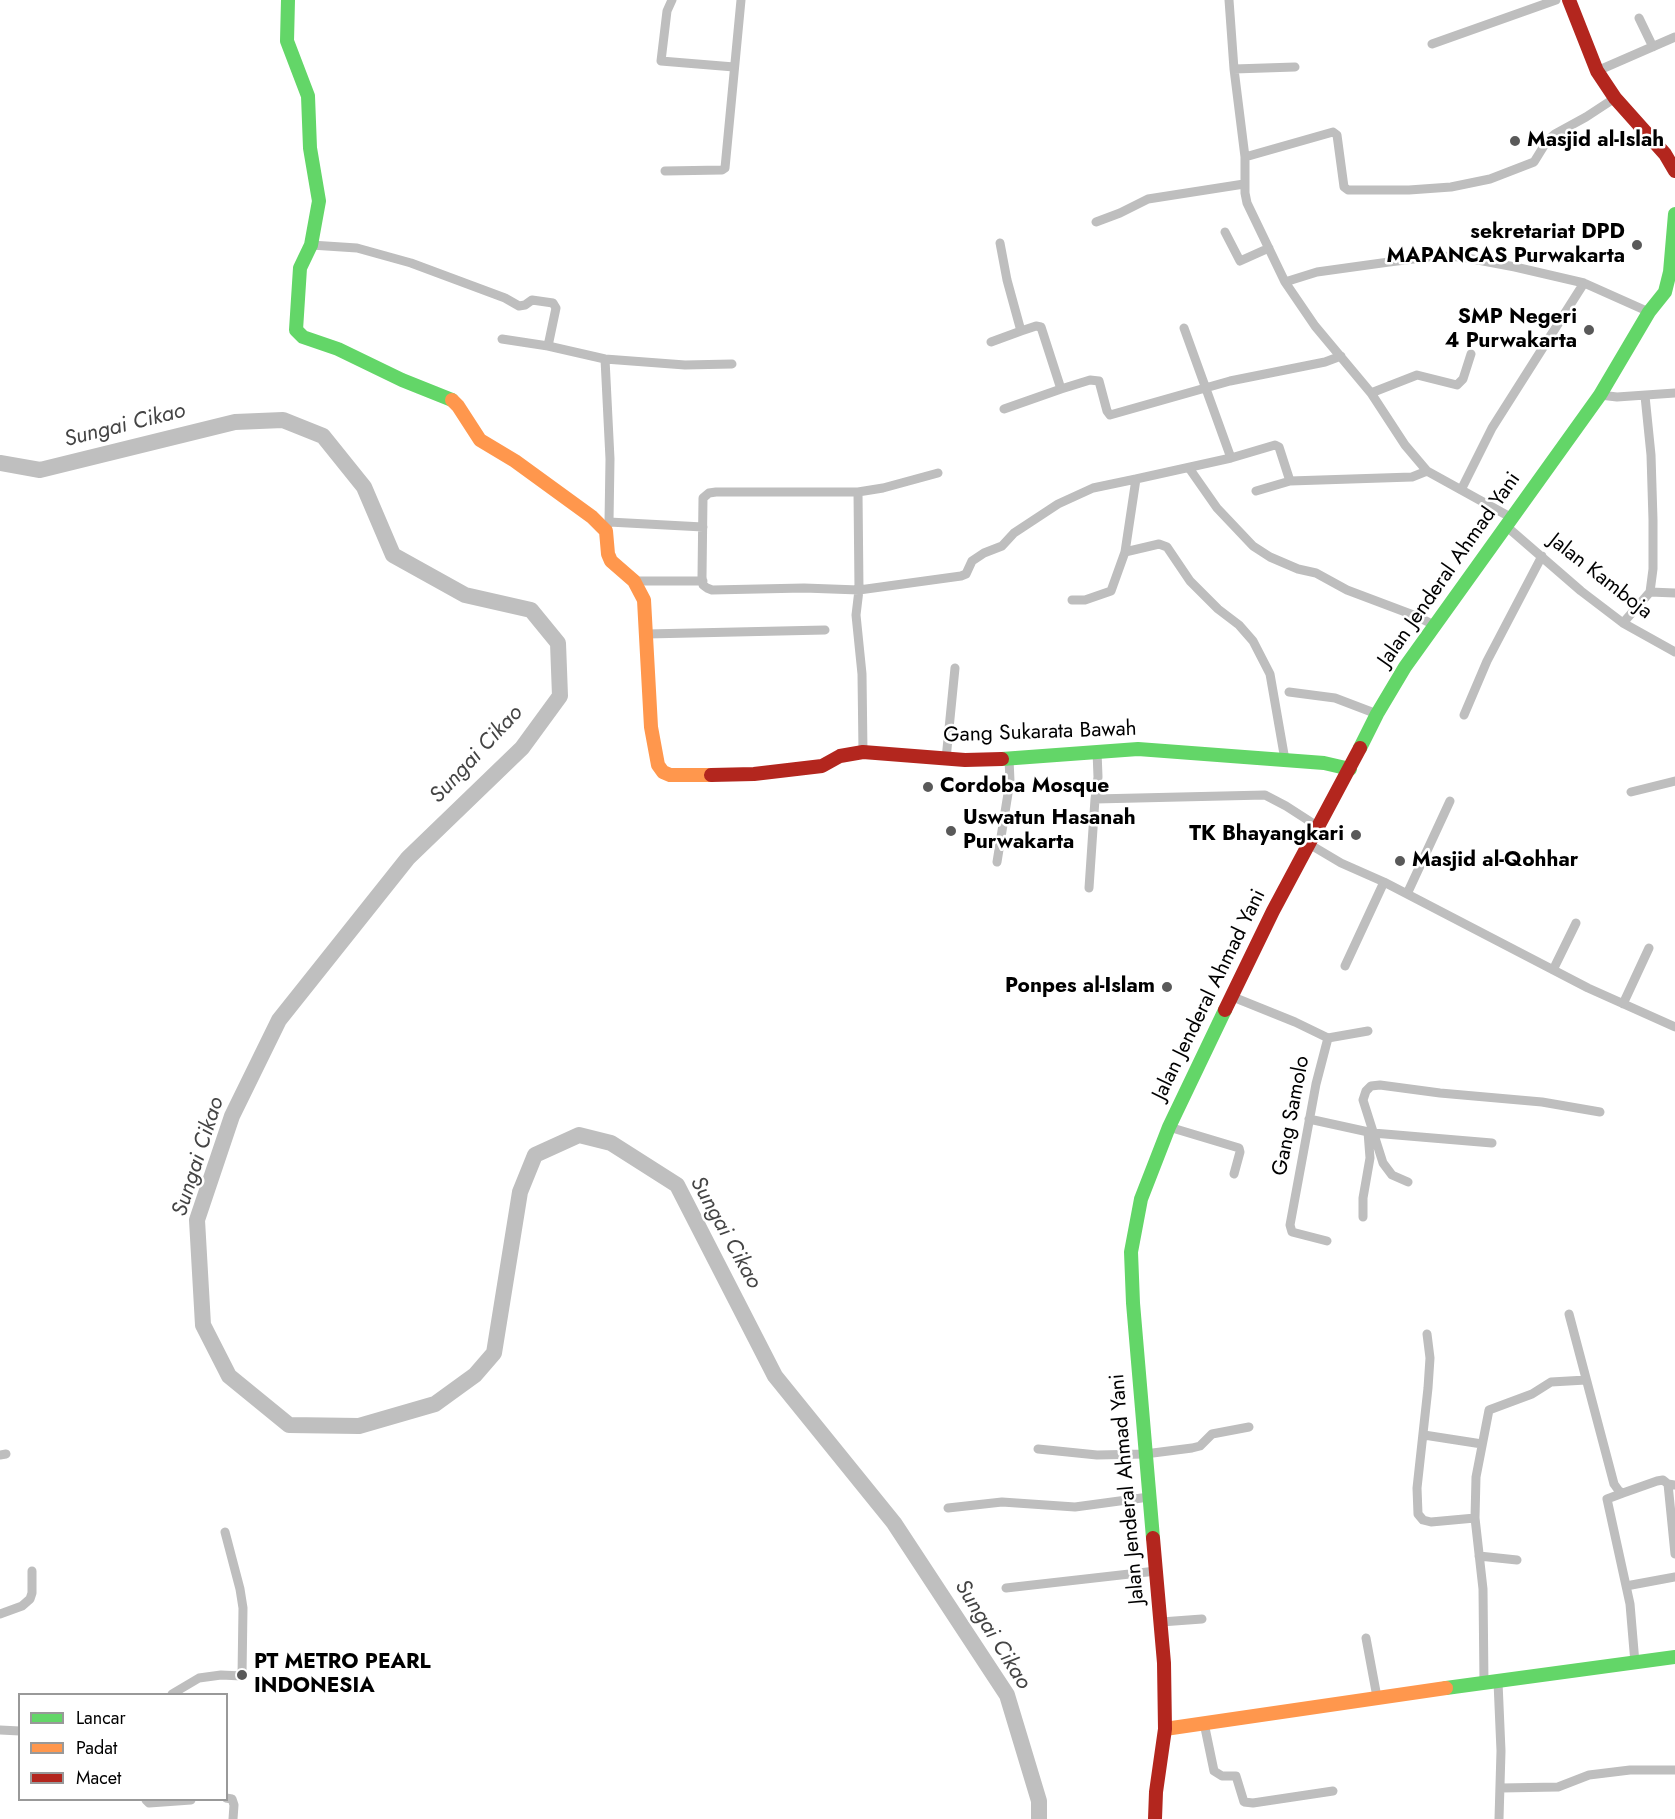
<!DOCTYPE html>
<style>
body{margin:0}
#map{position:relative;width:1675px;height:1819px;overflow:hidden;background:#fff;font-family:Jost,sans-serif}
canvas{display:block}
.legend{position:absolute;left:18px;top:1693px;width:210px;height:108px;box-sizing:border-box;background:#fff;border:2px solid #999;margin:0;padding:8px 10px;list-style:none;font-size:18px;color:#000}
.legend li{display:flex;align-items:center;gap:12px;height:30px}
.legend b{width:30px;border:2px solid #999}
</style>
<div id="map">
<canvas width="1675" height="1819"></canvas>
<ul class="legend">
<li><b style="height:8px;background:#63d668"></b>Lancar</li>
<li><b style="height:8px;background:#ff974d"></b>Padat</li>
<li><b style="height:8px;background:#b3261e"></b>Macet</li>
</ul>
</div>
<script>
const context = document.querySelector('canvas').getContext('2d');
context.lineJoin = 'round';
const shape = rows => new Path2D(rows.map(r => 'M' + r).join(''));
function stroke(path, color, width, dash) { context.strokeStyle = color; context.lineWidth = width; context.lineCap = dash ? 'butt' : 'round'; context.setLineDash(dash || []); context.stroke(path); }
function write(font, color, halo, rows, align = 'center') {
  context.font = font + ' Jost,sans-serif'; context.lineWidth = 5; context.setLineDash([]); context.textBaseline = 'middle'; context.strokeStyle = halo; context.fillStyle = color; for (const [text, x, y, turn = 0] of rows) {
    context.save(); context.translate(x, y); context.rotate((+turn || 0) * Math.PI / 180); context.textAlign = isNaN(turn) ? turn : align; if (halo) context.strokeText(text, 0, 0); context.fillText(text, 0, 0); context.restore();
  }
}
stroke(shape([
 [0,463,40,470,235,422,283,420,323,436,364,487,393,555,465,595,531,610,558,643,560,696,522,748,408,858,279,1020,232,1116,197,1220,203,1325,229,1376,289,1425,359,1426,435,1404,475,1375,494,1353,520,1192,535,1155,579,1135,611,1143,677,1185,775,1376,894,1523,1007,1695,1039,1801,1039,1819]
]), '#bfbfbf', 16);
stroke(shape([
 [672,0,667,11,661,61,734,67],
 [1229,0,1234,69,1245,157,1245,193,1247,203,1285,282,1315,326,1371,393,1405,445,1427,471,1512,518],
 [1639,18,1653,47],
 [1432,44,1556,0],
 [1234,69,1295,67],
 [1597,71,1675,37],
 [1245,157,1333,132,1337,135,1344,187,1348,190,1409,190,1451,187,1490,179,1534,162,1547,141,1555,134,1586,117,1615,98],
 [665,171,722,170,725,168,741,0],
 [1096,222,1120,213,1148,199,1244,184],
 [1225,232,1240,261,1269,248],
 [1000,243,1007,280,1021,331,1036,326,1041,327,1061,389,1090,380,1099,381,1107,411,1110,415,1230,381,1325,362,1341,356],
 [311,245,357,248,411,263,505,298,519,306,525,305,532,300,553,303,556,308,548,346],
 [1285,282,1317,272,1389,262,1438,256,1462,257,1515,267,1584,283,1649,312],
 [1184,328,1231,458],
 [502,339,548,346,605,359,685,365,732,364],
 [991,342,1021,331],
 [605,359,610,459,609,522,606,531],
 [1371,393,1417,375,1457,385,1463,379,1471,354],
 [1600,395,1617,397,1675,393],
 [1645,396,1651,455,1653,520,1653,569,1650,592],
 [1004,409,1061,389],
 [1189,468,1217,508,1253,546,1270,557,1298,569,1316,573,1347,590,1416,616,1434,625],
 [1461,490,1492,428,1584,283],
 [1256,491,1290,481],
 [858,492,883,488,938,473],
 [609,522,703,527],
 [1506,526,1581,591,1623,623,1675,652],
 [1125,552,1159,544,1167,547,1190,581,1218,609,1239,625,1253,641,1270,674,1285,760],
 [634,581,703,581],
 [1072,600,1085,600,1111,591,1125,552,1136,479,1231,458,1275,445,1279,447,1290,481,1412,477,1427,471],
 [1623,623,1650,592,1675,593],
 [647,634,825,630],
 [1289,692,1335,698,1377,714],
 [1464,715,1487,661,1542,556],
 [1097,751,1098,777,1095,799,1265,795,1286,806,1317,826],
 [863,752,862,674,856,615,859,590,858,492,716,492,709,493,703,498,702,577,703,585,707,588,712,590,804,588,859,590,961,576,966,574,972,561,984,553,1002,546,1014,533,1058,504,1093,488,1136,479],
 [946,759,955,668],
 [1631,792,1675,781],
 [1309,844,1341,863,1384,882,1588,988,1675,1027],
 [997,862,1010,781,1009,759],
 [1089,888,1095,799],
 [1407,894,1450,801],
 [1345,966,1384,882],
 [1553,970,1576,923],
 [1233,997,1295,1022,1328,1038,1316,1084,1290,1225,1292,1232,1327,1241],
 [1623,1004,1649,948],
 [1328,1038,1368,1031],
 [1309,1119,1373,1133,1492,1143],
 [1169,1127,1239,1148,1240,1152,1234,1174],
 [1408,1182,1392,1175,1383,1163,1363,1100,1366,1091,1371,1086,1380,1085,1440,1093,1542,1102,1600,1112],
 [1363,1217,1363,1198,1370,1158,1368,1132],
 [1569,1314,1614,1484,1619,1491,1623,1493,1657,1481,1663,1480,1668,1484,1675,1485],
 [1427,1334,1430,1358,1428,1388,1417,1488,1418,1514,1423,1520,1431,1522,1475,1518,1483,1589,1484,1684],
 [1424,1435,1482,1444],
 [1038,1449,1097,1455,1145,1454,1192,1448,1200,1446,1212,1434,1249,1427],
 [0,1455,6,1454],
 [1668,1484,1675,1554],
 [1623,1493,1607,1499,1630,1604,1635,1663],
 [948,1508,1002,1502,1075,1507,1149,1497],
 [1475,1518,1476,1477,1489,1410,1532,1394,1551,1382,1586,1380],
 [1479,1556,1517,1560],
 [1626,1586,1675,1577],
 [1006,1588,1156,1571],
 [0,1614,22,1606,30,1599,32,1593,32,1571],
 [1161,1622,1202,1619],
 [1366,1638,1377,1697],
 [1498,1682,1501,1751,1499,1819],
 [172,1694,199,1678,221,1675,242,1676,243,1608,240,1589,225,1532],
 [1204,1723,1214,1771,1222,1776,1236,1776,1244,1802,1253,1803,1333,1791],
 [0,1730,20,1731],
 [1501,1788,1558,1787,1589,1775,1630,1770,1675,1770],
 [226,1798,232,1799,234,1805,233,1819],
 [146,1800,149,1803,191,1800]
]), '#bebebe', 9);
stroke(shape([
 [288,0,287,41,308,96,310,148,319,201,311,245,300,268,296,330,303,337,338,349,402,380,452,400],
 [1360,748,1377,714,1405,667,1600,395,1649,312,1665,292,1670,272,1675,214],
 [1002,759,1138,749,1324,763,1350,769],
 [1153,1538,1133,1303,1131,1252,1141,1199,1169,1127,1225,1010],
 [1446,1688,1675,1657]
]), '#63d668', 14);
stroke(shape([
 [452,400,458,406,480,440,515,461,592,517,606,531,608,554,611,561,634,581,644,600,651,727,658,765,663,772,670,775,711,775],
 [1165,1729,1446,1688]
]), '#ff974d', 14);
stroke(shape([
 [1569,0,1597,71,1615,98,1665,154,1675,171],
 [711,775,754,774,822,766,840,756,863,752,965,760,1002,759],
 [1225,1010,1273,911,1360,748],
 [1153,1538,1164,1663,1165,1729,1156,1792,1155,1819]
]), '#b3261e', 14);
for (const [x, y, r, color] of [
 [1515,141,6,"#595959"],
 [1637,245,6,"#595959"],
 [1589,330,6,"#595959"],
 [928,787,6,"#595959"],
 [951,831,6,"#595959"],
 [1356,835,6,"#595959"],
 [1400,861,6,"#595959"],
 [1167,987,6,"#595959"],
 [242,1675,6,"#595959"]
]) { const dot = new Path2D(); dot.arc(x, y, r, 0, 2 * Math.PI); context.fillStyle = color; context.fill(dot); stroke(dot, '#fff', 2); }
write('bold 21px', '#000', '#fff', [
 ["Masjid al-Islah",1527,141],
 ["sekretariat DPD",1625,233,"right"],
 ["MAPANCAS Purwakarta",1625,257,"right"],
 ["SMP Negeri",1577,318,"right"],
 ["4 Purwakarta",1577,342,"right"],
 ["Cordoba Mosque",940,787],
 ["Uswatun Hasanah",963,819],
 ["Purwakarta",963,843],
 ["TK Bhayangkari",1344,835,"right"],
 ["Masjid al-Qohhar",1412,861],
 ["Ponpes al-Islam",1155,987,"right"],
 ["PT METRO PEARL",254,1663],
 ["INDONESIA",254,1687]
], 'left');
write('21px', '#000', '#fff', [
 ["Jalan Jenderal Ahmad Yani",1450,570,-55],
 ["Jalan Kamboja",1600,577,38],
 ["Gang Sukarata Bawah",1040,733,-2],
 ["Jalan Jenderal Ahmad Yani",1210,995,-64],
 ["Gang Samolo",1292,1116,-79],
 ["Jalan Jenderal Ahmad Yani",1128,1489,-95]
]);
write('italic 22px', '#444', '#fff', [
 ["Sungai Cikao",125,426,-14],
 ["Sungai Cikao",477,755,-47],
 ["Sungai Cikao",199,1157,-72],
 ["Sungai Cikao",725,1233,61],
 ["Sungai Cikao",992,1635,58]
]);
</script>
